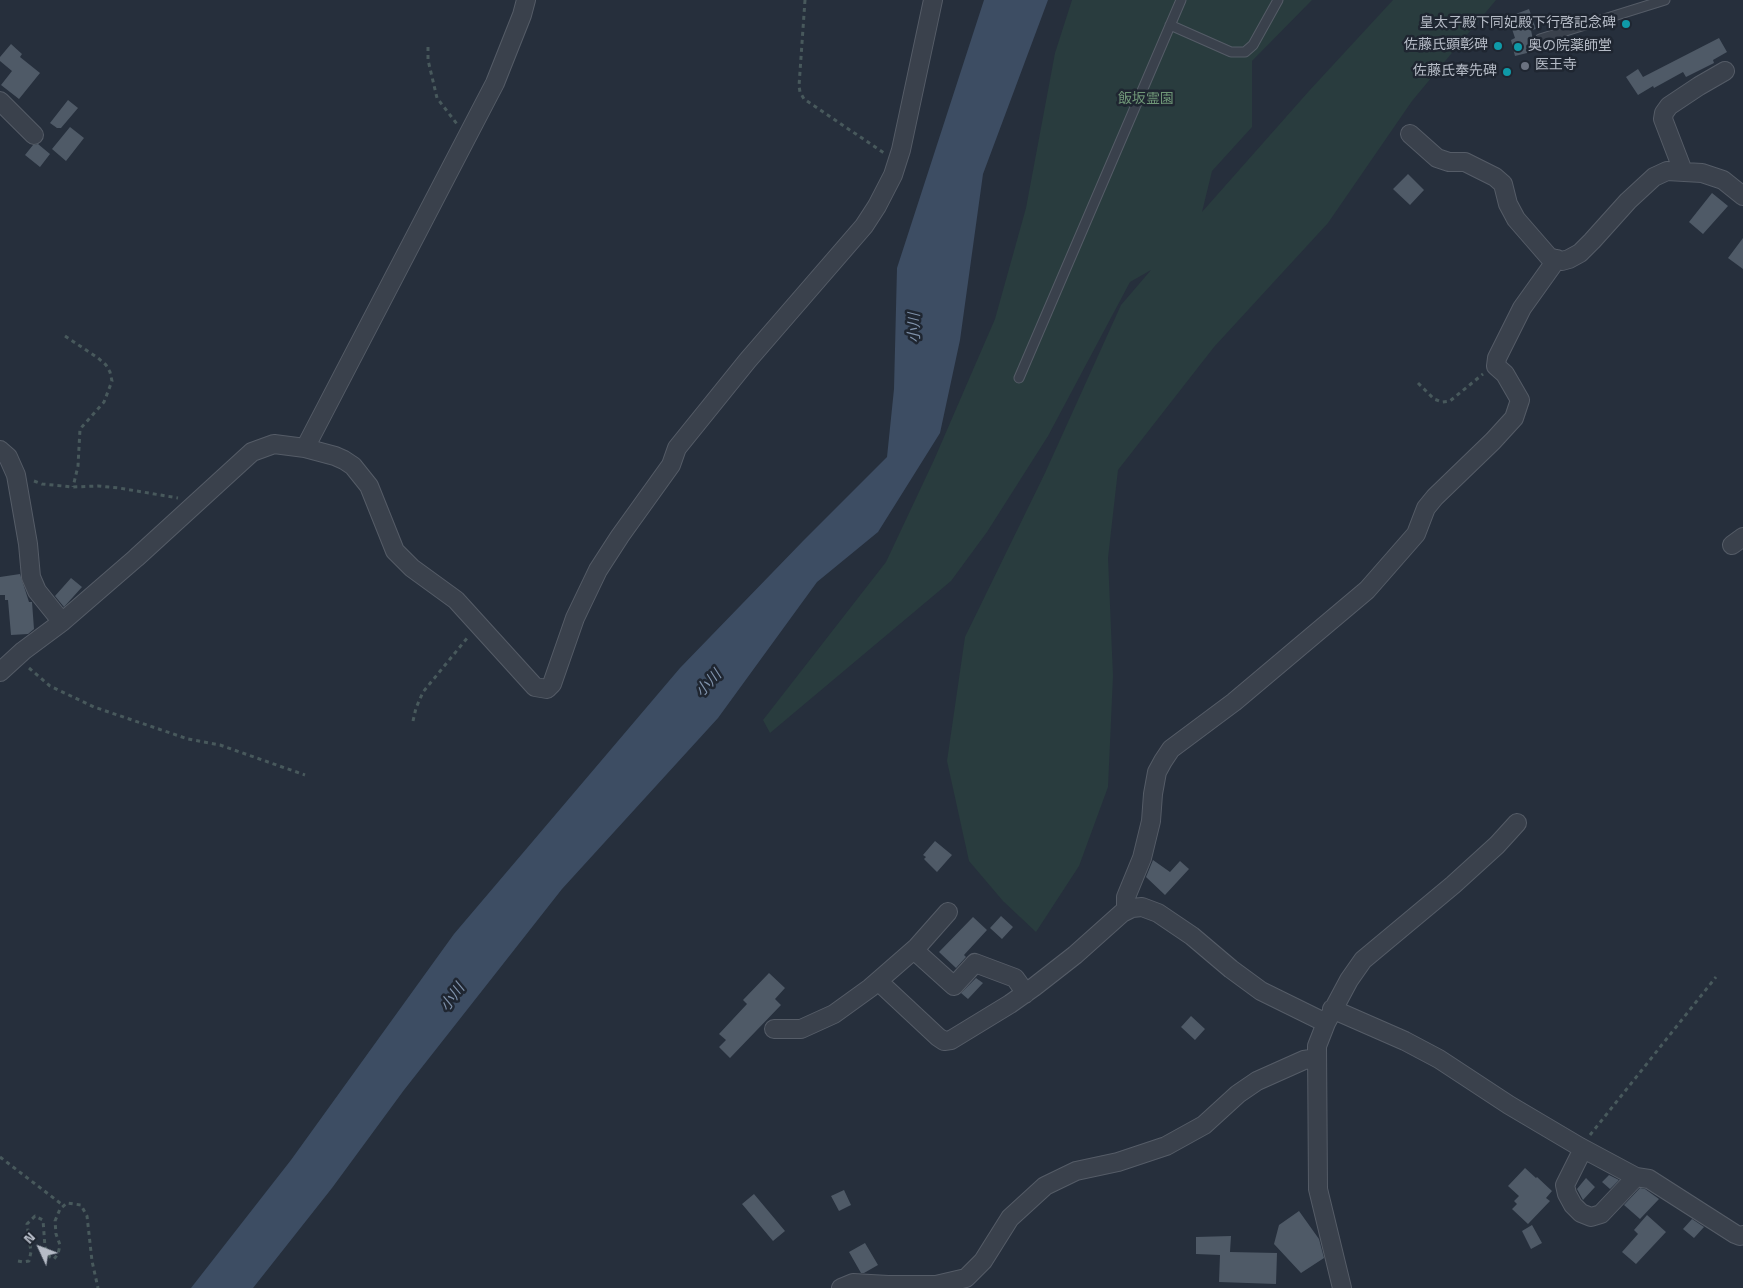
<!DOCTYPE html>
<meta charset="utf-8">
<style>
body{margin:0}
#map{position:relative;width:1743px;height:1288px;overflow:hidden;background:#262f3c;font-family:"Titillium Web",sans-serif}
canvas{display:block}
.north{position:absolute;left:15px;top:1223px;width:50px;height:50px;-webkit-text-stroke:4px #1f2631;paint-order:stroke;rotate:313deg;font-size:14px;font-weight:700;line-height:20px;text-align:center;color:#b6bcc7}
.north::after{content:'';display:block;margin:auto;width:18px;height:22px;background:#b6bcc7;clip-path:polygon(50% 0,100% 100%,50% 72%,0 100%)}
</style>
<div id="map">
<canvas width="1743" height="1288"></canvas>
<div class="north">N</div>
</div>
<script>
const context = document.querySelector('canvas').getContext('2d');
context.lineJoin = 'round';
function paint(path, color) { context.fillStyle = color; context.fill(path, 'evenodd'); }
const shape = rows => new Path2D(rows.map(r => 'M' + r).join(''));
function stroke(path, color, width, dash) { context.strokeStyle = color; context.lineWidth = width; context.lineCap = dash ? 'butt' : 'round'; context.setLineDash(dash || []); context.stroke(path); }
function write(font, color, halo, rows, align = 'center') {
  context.font = font + ' "Titillium Web","Noto Sans JP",sans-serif'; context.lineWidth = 5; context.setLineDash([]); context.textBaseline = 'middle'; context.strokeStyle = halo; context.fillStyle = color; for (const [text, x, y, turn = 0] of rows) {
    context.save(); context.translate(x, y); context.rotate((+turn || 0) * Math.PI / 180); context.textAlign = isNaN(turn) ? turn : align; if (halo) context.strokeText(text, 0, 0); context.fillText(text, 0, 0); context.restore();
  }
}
paint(shape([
 [1072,0,1312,0,1252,61,1252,127,1212,171,1202,212,1309,91,1393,0,1496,0,1412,101,1328,223,1214,347,1118,470,1108,558,1113,676,1108,787,1079,866,1036,932,1003,901,969,861,947,761,965,637,1045,473,1121,305,1151,270,1130,282,1048,436,987,532,951,581,770,733,763,720,886,562,934,460,995,319,1026,208,1055,53]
]), '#293c3e');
paint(shape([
 [984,0,1048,0,983,174,960,340,940,433,878,532,817,582,718,718,562,889,404,1090,332,1188,253,1288,191,1288,291,1160,454,934,680,668,803,541,887,457,894,389,897,268]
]), '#3d4d63');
paint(shape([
 [1529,9,1536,29,1531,30,1534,45,1530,46,1531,52,1515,56,1511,40,1515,38,1508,17],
 [1719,38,1727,52,1713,60,1714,63,1686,77,1683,72,1654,88,1653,86,1638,95,1626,77,1638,69,1643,77],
 [11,44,22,54,20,57,40,73,19,99,1,85,12,71,0,61,0,57],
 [68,100,78,108,61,128,57,128,50,123],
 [70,127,84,138,66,161,52,149],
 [38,144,50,154,40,167,25,155,33,145],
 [1408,174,1424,190,1410,205,1393,189],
 [1712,193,1728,206,1703,234,1689,222],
 [1743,238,1743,269,1728,258],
 [20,574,29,602,32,602,34,629,28,634,11,635,8,600,5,600,5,595,0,595,0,577],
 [71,578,82,587,64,607,55,596],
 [935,841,952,855,937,872,924,859,926,857,923,855],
 [1153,860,1170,872,1180,861,1189,869,1165,895,1146,877],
 [1001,916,1013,927,1002,939,990,928],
 [973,917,987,930,964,955,966,957,956,968,939,952],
 [769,973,785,988,775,999,781,1005,730,1058,719,1047,726,1040,719,1034,747,1004,743,1000],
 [976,978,983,983,968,999,961,993],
 [1191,1016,1205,1029,1195,1040,1181,1027],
 [1525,1168,1536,1178,1537,1177,1552,1191,1546,1198,1550,1201,1528,1224,1512,1209,1517,1204,1514,1201,1519,1196,1508,1186],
 [1609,1175,1619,1180,1610,1189,1602,1182],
 [1586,1178,1595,1187,1583,1200,1577,1189],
 [1640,1188,1645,1189,1659,1199,1640,1219,1624,1205],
 [844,1190,851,1205,839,1211,831,1196],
 [754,1194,785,1231,773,1241,742,1204],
 [1299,1211,1319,1239,1324,1258,1301,1273,1274,1244,1279,1225],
 [1647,1215,1666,1232,1636,1264,1622,1252,1638,1234,1634,1230],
 [1692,1219,1704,1227,1694,1238,1683,1229],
 [1532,1225,1542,1243,1531,1249,1522,1231],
 [1231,1236,1230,1252,1277,1253,1276,1284,1219,1282,1220,1255,1196,1254,1196,1237],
 [865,1243,878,1265,864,1273,861,1273,849,1252]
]), '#4f5a67');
const lane = shape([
 [1170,25,1231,52,1245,52,1253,45,1278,0],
 [1540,39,1665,0],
 [1019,378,1181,0]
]);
const street = shape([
 [0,101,34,135],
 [1410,134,1437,158,1449,162,1465,162,1495,177,1503,184,1508,204,1516,219,1549,257,1562,261,1569,259,1580,253,1592,241,1628,201,1654,177,1667,171,1702,173,1723,180,1743,196],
 [1683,171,1663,119,1664,113,1669,106,1699,86,1725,71],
 [305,448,495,83,522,15,526,0],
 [0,450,8,457,16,475,28,544,31,577,37,591,62,622],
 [1732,545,1743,537],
 [0,672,23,651,62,622,136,558,252,452,274,444,305,448,335,456,344,460,353,466,369,486,395,551,412,568,456,600,535,687,547,689,552,684,575,618,598,570,620,536,671,465,677,448,748,360,864,226,877,206,893,175,901,150,933,0],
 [1126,911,1126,897,1142,858,1151,821,1153,794,1157,772,1163,761,1171,749,1234,702,1367,590,1416,534,1426,508,1435,497,1493,441,1514,418,1520,400,1505,374,1496,366,1497,358,1522,308,1557,259],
 [914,950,954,986,975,963,1015,978,1020,985,1025,994],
 [878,981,938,1037,944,1041,951,1040,1010,1004,1034,987,1075,955,1122,913,1132,908,1142,907,1158,913,1192,936,1231,969,1261,991,1326,1023],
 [1332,1009,1405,1041,1439,1059,1509,1105,1580,1147,1636,1177,1649,1179,1735,1234,1740,1236,1743,1235],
 [774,1029,801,1029,834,1014,870,988,917,947,948,912],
 [1583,1149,1565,1185,1567,1194,1573,1205,1581,1213,1591,1217,1601,1214,1636,1177],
 [841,1288,853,1283,888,1285,936,1285,966,1278,983,1261,1010,1218,1045,1186,1076,1171,1118,1162,1166,1146,1204,1125,1238,1094,1257,1081,1304,1060,1317,1058],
 [1342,1288,1318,1189,1317,1046,1326,1023,1349,980,1363,960,1453,885,1497,845,1517,823]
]);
stroke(lane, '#555c67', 11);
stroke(street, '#555c67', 20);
stroke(shape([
 [805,0,799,86,800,92,804,99,884,153],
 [428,47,428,60,437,98,457,124],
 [65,336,98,358,106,365,110,372,112,381,104,402,80,429,78,466,73,487],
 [1418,383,1434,399,1442,402,1450,401,1483,374],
 [34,481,42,484,73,487,98,486,119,488,178,498],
 [29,668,50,686,94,707,188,739,220,745,305,775],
 [413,721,416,708,423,692,468,637],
 [1590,1135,1716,977],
 [0,1157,64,1206],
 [18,1261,23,1262,29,1261,31,1252,27,1224,35,1216,43,1220,45,1247,50,1257,54,1259,58,1254,60,1245,56,1234,55,1221,60,1209,67,1203,81,1205,87,1216,92,1261,98,1288]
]), '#48595c', 3, [4, 4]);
stroke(lane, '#3a414c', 9);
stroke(street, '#3a414c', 18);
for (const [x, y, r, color] of [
 [1626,24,5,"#0f9aa8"],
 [1498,46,5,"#0f9aa8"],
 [1518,47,5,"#0f9aa8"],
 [1525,66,5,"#6b7280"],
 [1507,72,5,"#0f9aa8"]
]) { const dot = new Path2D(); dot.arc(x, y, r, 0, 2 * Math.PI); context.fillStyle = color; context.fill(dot); stroke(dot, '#1f2631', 2); }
write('14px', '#b6bcc7', '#1f2631', [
 ["皇太子殿下同妃殿下行啓記念碑",1616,24],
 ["佐藤氏顕彰碑",1488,46],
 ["奥の院薬師堂",1528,47,"left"],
 ["医王寺",1535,66,"left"],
 ["佐藤氏奉先碑",1497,72]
], 'right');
write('14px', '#6f9677', '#1f2631', [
 ["飯坂霊園",1146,100]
]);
write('italic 15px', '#8093ac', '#1f2631', [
 ["小川",915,328,-90],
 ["小川",709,684,-47],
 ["小川",453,998,-54]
]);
</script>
